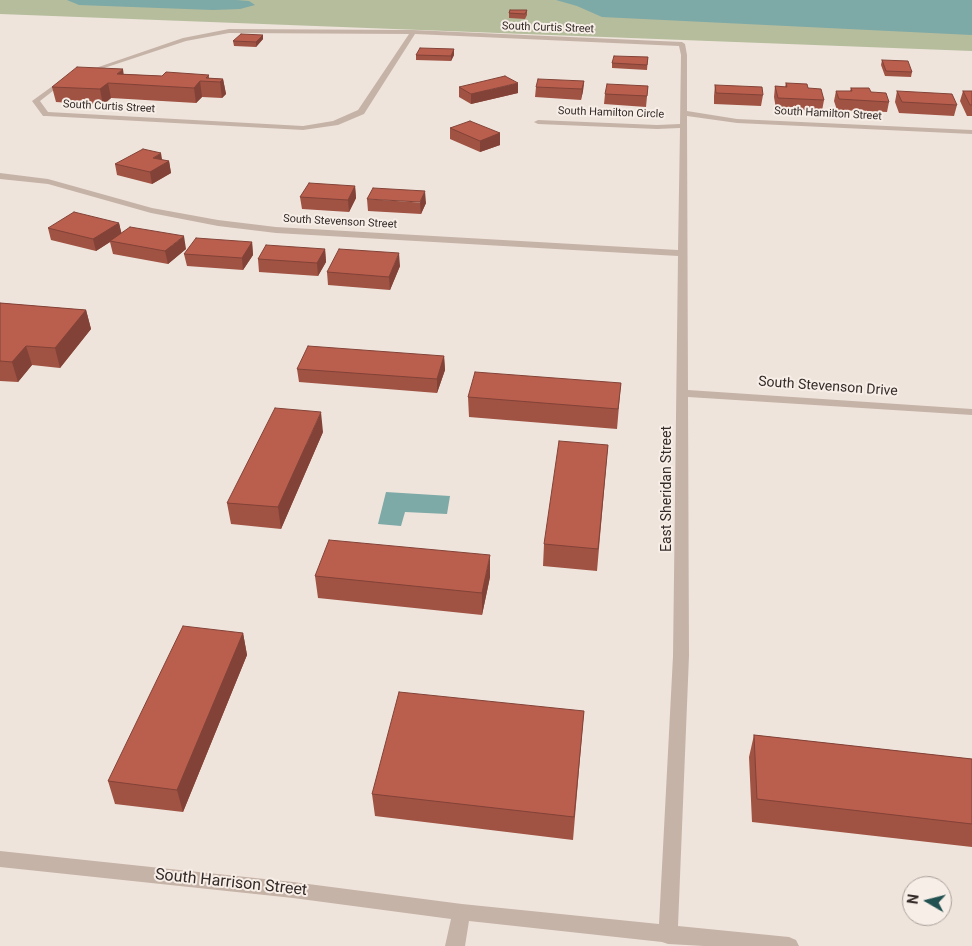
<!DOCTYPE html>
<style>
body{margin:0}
#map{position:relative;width:972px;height:946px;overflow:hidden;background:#efe4db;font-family:Roboto,sans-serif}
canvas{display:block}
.north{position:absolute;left:902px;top:876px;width:50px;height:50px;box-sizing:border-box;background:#f7eee7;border:1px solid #a9a09b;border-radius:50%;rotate:278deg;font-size:14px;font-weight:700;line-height:20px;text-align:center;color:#342a28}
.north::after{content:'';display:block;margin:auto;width:18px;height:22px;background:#215150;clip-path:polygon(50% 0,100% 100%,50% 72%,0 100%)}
</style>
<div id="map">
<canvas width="972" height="946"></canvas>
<div class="north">N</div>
</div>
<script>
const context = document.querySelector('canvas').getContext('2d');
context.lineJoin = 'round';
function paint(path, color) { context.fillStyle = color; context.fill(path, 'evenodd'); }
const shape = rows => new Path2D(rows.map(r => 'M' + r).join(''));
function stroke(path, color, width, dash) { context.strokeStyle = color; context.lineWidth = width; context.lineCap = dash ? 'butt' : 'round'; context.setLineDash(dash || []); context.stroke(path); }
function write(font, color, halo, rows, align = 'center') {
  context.font = font + ' Roboto,sans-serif'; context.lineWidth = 4; context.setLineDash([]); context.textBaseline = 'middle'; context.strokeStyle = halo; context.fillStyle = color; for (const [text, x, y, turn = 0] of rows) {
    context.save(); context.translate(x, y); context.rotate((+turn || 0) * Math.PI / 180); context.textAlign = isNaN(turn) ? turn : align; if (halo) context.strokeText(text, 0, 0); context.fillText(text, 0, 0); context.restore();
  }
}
paint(shape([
 [0,0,972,0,972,51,0,14]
]), '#b5bd9d');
paint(shape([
 [67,0,236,0,249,1,255,5,240,9,213,10,79,5],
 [556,0,972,0,972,35,602,17,577,6],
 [386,492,450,496,447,514,405,512,401,526,378,524]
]), '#7da9a7');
paint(shape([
 [229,29,413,30,682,42,685,44,687,55,687,111,737,119,972,130,972,134,737,123,687,116,688,390,972,409,972,415,688,397,689,656,678,926,789,937,796,940,799,946,704,946,668,944,662,942,469,921,465,946,445,946,451,919,293,898,0,867,0,851,293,882,462,904,659,924,673,656,678,256,276,233,218,226,151,213,48,184,0,179,0,173,48,179,152,208,218,220,276,227,678,250,680,128,657,129,538,124,534,122,538,120,657,125,680,124,681,55,679,46,415,34,364,114,338,125,303,130,46,116,43,116,32,101,65,77,67,78,67,80,40,101,48,112,303,126,333,121,358,110,409,34,229,33,186,41,86,74,81,73,183,38,229,29]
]), '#c6b3a8');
paint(shape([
 [527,10,527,15,525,19,509,18,509,13],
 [263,35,263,39,256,47,234,46,233,41],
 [454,49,454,55,451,61,416,60,416,55],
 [648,57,647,70,612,68,612,63],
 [882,60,912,72,911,77,885,76,881,65],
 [123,74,162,76,209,75,209,78,223,79,226,94,222,98,202,97,196,103,111,98,103,105,56,102,52,87],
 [584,81,583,91,581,100,535,97,536,87],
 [786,83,808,88,824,100,822,111,776,109,774,97,775,86,785,87],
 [715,85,763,95,761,106,714,104,714,96],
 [648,86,646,107,604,104,605,94],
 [459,87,518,93,471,104,459,97],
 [851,88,871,92,889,102,887,112,837,110,834,101,836,91,850,91],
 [897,91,957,105,954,116,899,113,895,102],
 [963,91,972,91,972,116,967,116,960,101],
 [450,128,500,133,500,145,480,152,450,139],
 [162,160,169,161,171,173,152,184,117,175,115,164],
 [355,186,356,198,349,212,302,209,300,197],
 [367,199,426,203,421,214,368,211],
 [119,223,121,233,186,249,168,264,113,254,110,242,96,251,51,240,48,228],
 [252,242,253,255,243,270,187,266,184,254],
 [325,249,326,262,318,276,259,272,258,259],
 [400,266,390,290,328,285,327,272],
 [0,303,86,310,91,329,60,368,32,365,18,382,0,381],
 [444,356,445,370,437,393,299,382,297,369],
 [621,383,617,429,469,417,468,397],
 [323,432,281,529,231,524,227,503],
 [608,445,597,571,543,566,544,544],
 [315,576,490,577,482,615,318,598],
 [243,633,247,655,183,812,115,804,108,781],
 [584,711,573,840,375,816,372,794],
 [754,735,972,759,972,847,752,822,749,757]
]), '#a05243');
paint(shape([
 [263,35,263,39,256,47,256,42],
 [454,49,454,55,451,61,451,56],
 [123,69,125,84,117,74],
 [223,79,226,94,222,98,220,82],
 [200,81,202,97,196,103,194,88],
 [584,81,583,91,581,100,582,89],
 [108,83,111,98,103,105,100,89],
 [518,83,518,93,471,104,471,94],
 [500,133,500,145,480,152,480,141],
 [161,153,163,165,169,161,171,173,152,184,150,172,153,158],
 [355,186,356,198,349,212,348,200],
 [425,191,426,203,421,214,420,202],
 [119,223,122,235,110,241,110,242,96,251,93,239],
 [184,236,186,249,168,264,165,251],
 [252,242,253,255,243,270,242,258],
 [325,249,326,262,318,276,317,263],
 [399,253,400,266,390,290,389,277],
 [86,310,91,329,60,368,55,348],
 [26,346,32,365,18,382,12,362],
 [444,356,445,370,437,393,437,379],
 [321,412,323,432,281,529,278,507],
 [490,555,490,577,482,615,482,593],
 [243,633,247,655,183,812,177,790]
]), '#824237');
const building = shape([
 [510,10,527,10,525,14,509,13,510,10],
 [241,34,263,35,256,42,233,41,241,34],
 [420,48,454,49,451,56,416,55,420,48],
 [614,56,648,57,647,65,612,63,614,56],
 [882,60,908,61,912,72,886,71,882,60],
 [77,67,123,69,117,74,162,76,166,72,209,75,206,78,223,79,220,82,200,81,194,88,108,83,100,89,52,87,77,67],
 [505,76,518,83,471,94,459,87,505,76],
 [538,79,584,81,582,89,536,87,538,79],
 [786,83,807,84,808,88,821,89,824,100,778,98,775,86,787,87,786,83],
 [607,84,648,86,647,96,605,94,607,84],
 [715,85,762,87,763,95,716,93,715,85],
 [851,88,869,88,871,92,886,93,889,102,839,99,836,91,852,91,851,88],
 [897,91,952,94,957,105,902,102,897,91],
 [963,91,972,91,972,105,970,105,963,91],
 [470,121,500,133,480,141,450,128,470,121],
 [143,149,161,153,153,158,169,161,150,172,115,164,143,149],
 [309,183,355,186,348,200,300,197,309,183],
 [373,188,425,191,420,202,367,199,373,188],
 [74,212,119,223,93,239,48,228,74,212],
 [130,227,184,236,165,251,110,241,130,227],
 [196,238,252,242,242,258,184,254,196,238],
 [266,245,325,249,317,263,258,259,266,245],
 [339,249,399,253,389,277,327,272,339,249],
 [0,303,86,310,55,348,26,346,12,362,0,361,0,303],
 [308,346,444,356,437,379,297,369,308,346],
 [475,372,621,383,618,409,468,397,475,372],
 [275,408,321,412,278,507,227,503,275,408],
 [559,441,608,445,598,549,544,544,559,441],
 [329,540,490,555,482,593,315,576,329,540],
 [183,626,243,633,177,790,108,781,183,626],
 [399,692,584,711,574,817,372,794,399,692],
 [754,735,972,759,972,824,757,799,754,735]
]);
paint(building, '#ba5f4e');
stroke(building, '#824237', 1);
write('11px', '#342a28', '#f7eee7', [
 ["South Curtis Street",548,28,2],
 ["South Curtis Street",109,107,3],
 ["South Hamilton Circle",611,113,2],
 ["South Hamilton Street",828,114,3],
 ["South Stevenson Street",340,222,3]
]);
write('14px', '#342a28', '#f7eee7', [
 ["South Stevenson Drive",828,387,4],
 ["East Sheridan Street",667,489,-90]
]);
write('16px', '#342a28', '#f7eee7', [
 ["South Harrison Street",231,883,6]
]);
</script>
